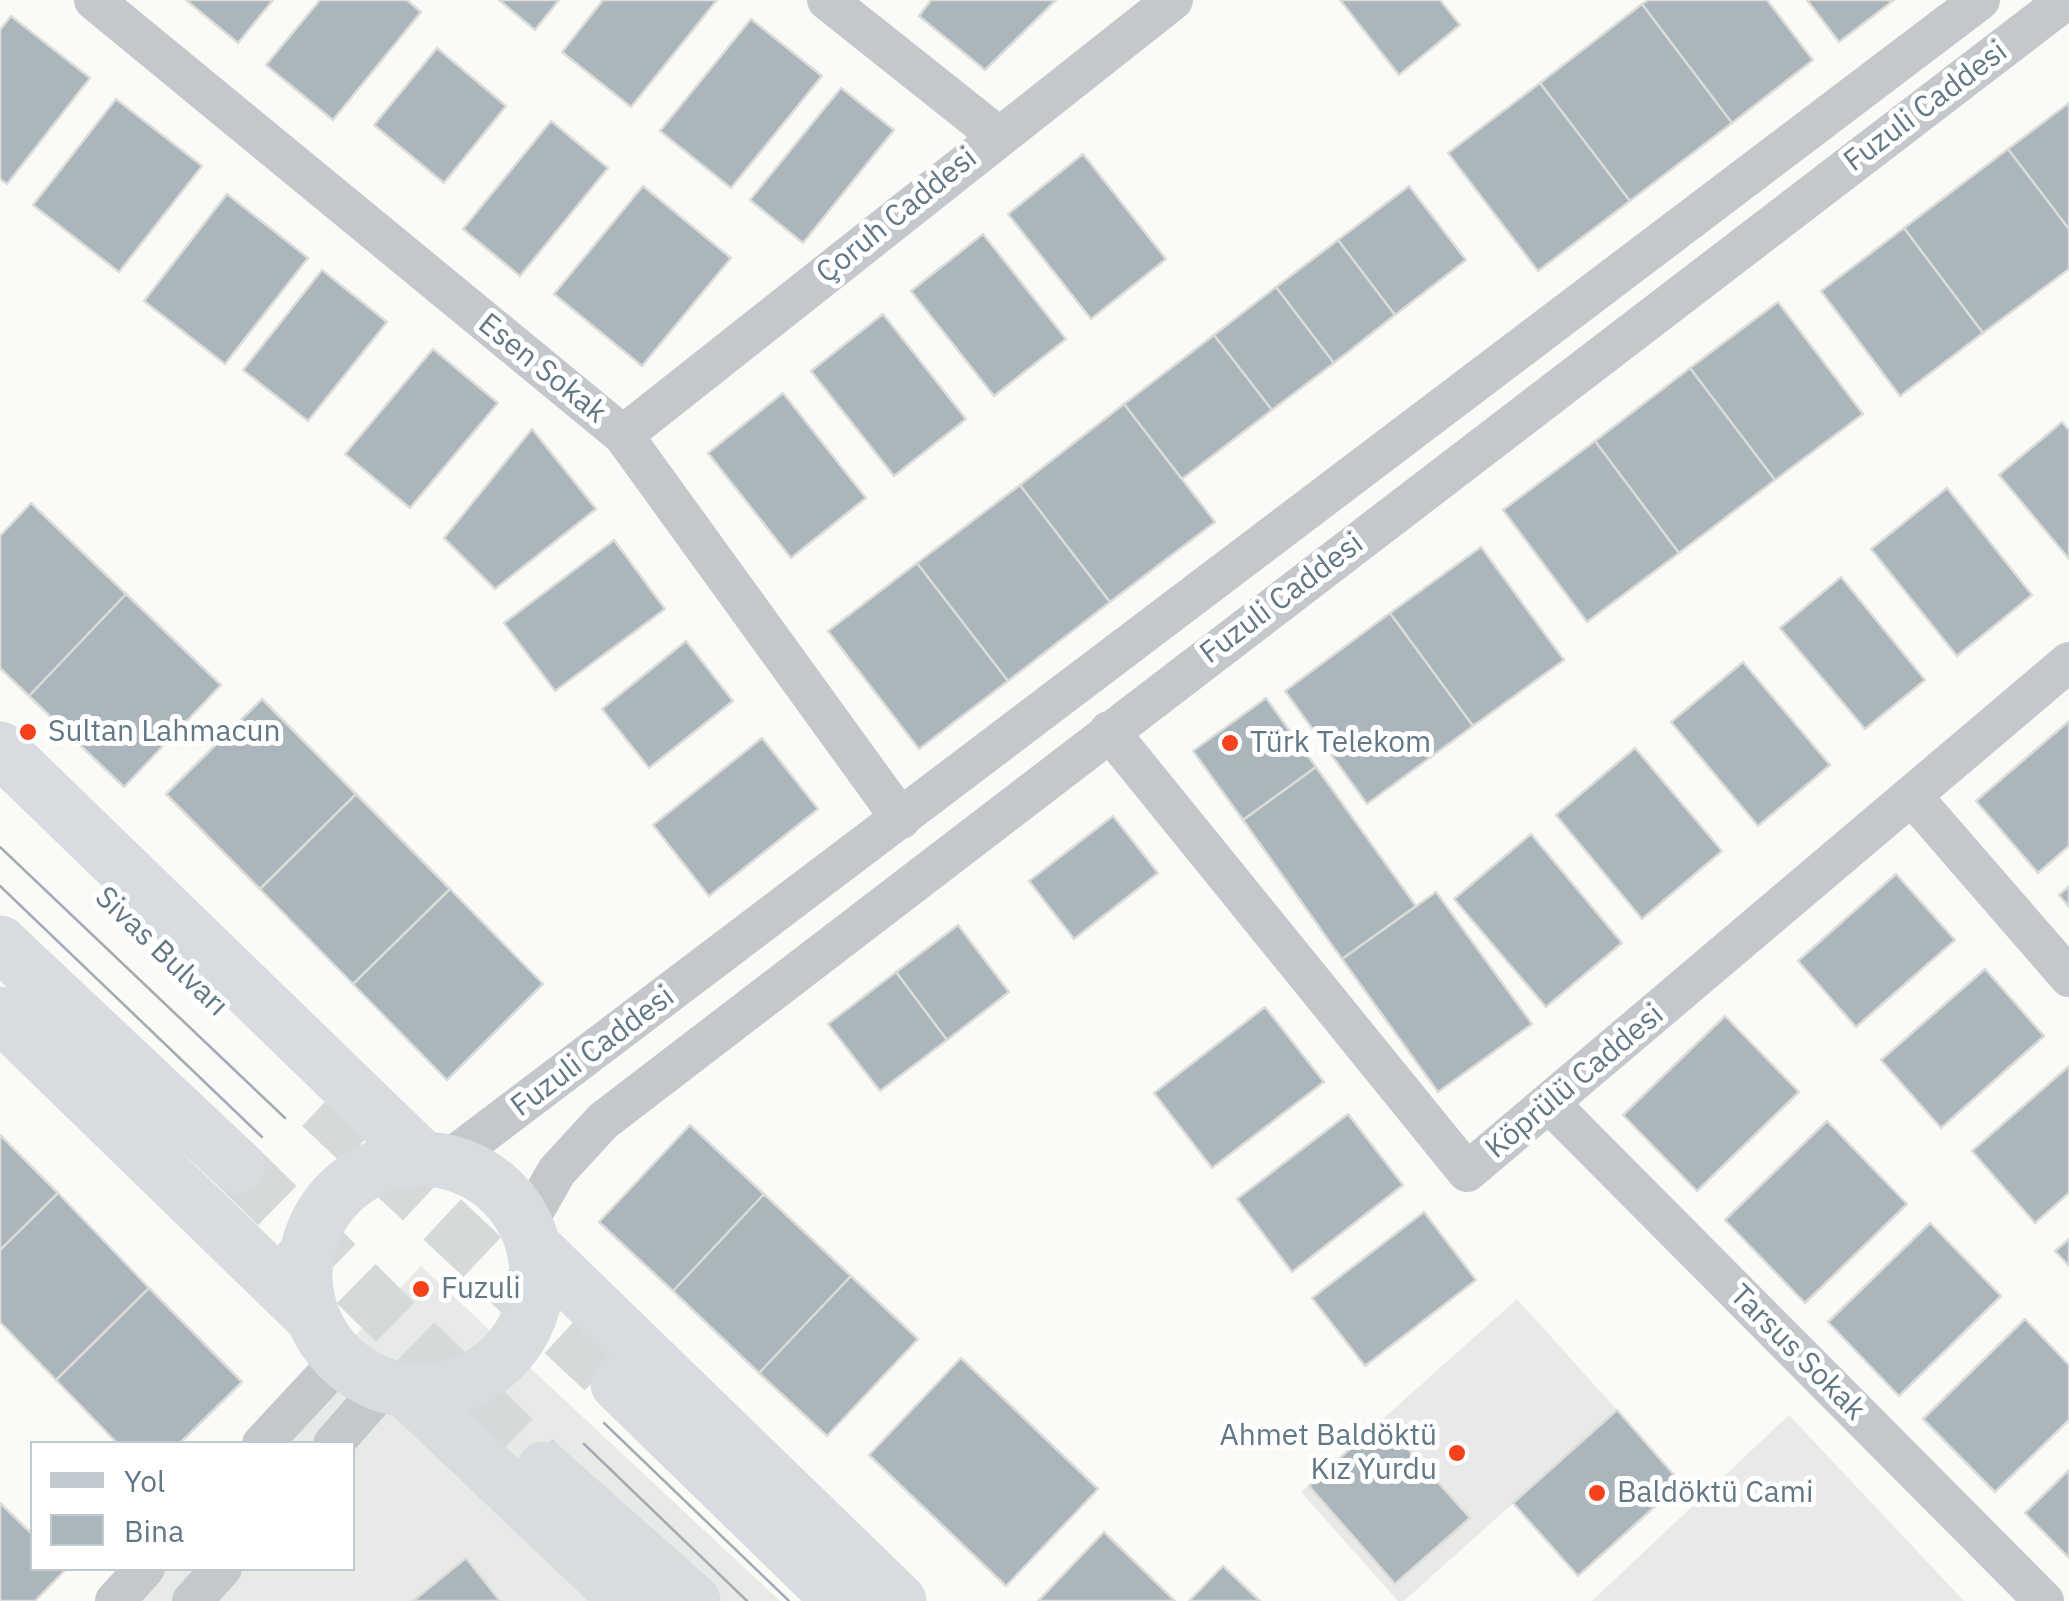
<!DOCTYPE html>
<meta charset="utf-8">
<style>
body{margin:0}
#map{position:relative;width:2069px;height:1601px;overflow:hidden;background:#fafaf7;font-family:"IBM Plex Sans",sans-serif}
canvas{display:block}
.legend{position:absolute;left:30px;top:1441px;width:325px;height:130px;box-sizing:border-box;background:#fff;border:2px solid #c0c9ce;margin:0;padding:12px 18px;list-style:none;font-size:30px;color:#627885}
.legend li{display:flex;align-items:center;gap:20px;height:50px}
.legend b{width:50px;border:2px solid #c0c9ce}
</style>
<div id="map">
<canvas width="2069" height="1601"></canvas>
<ul class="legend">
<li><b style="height:12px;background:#c2c8cc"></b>Yol</li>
<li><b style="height:28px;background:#abb6bc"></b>Bina</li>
</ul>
</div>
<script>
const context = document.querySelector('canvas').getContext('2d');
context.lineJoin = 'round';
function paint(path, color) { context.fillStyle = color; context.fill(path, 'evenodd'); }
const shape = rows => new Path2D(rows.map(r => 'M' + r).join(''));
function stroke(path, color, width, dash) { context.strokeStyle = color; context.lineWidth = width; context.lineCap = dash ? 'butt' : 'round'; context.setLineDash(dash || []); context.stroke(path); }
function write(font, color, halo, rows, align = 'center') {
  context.font = font + ' "IBM Plex Sans",sans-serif'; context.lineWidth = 10; context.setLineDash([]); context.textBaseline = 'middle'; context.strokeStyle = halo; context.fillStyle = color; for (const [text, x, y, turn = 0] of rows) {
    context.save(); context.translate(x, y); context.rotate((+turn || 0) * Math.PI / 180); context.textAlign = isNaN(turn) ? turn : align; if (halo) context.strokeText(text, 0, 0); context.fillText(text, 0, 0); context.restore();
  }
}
paint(shape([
 [421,1266,780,1601,104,1601,135,1569,352,1568,352,1444,253,1443],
 [1517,1299,1617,1410,1404,1601,1398,1601,1301,1492],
 [1789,1415,1964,1601,1592,1601]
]), '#e8eae8');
const building = shape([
 [186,0,273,0,238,43,186,0],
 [320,0,407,0,421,12,333,120,266,65,320,0],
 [499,0,559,0,535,30,499,0],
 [603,0,717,0,631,107,562,52,603,0],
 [931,0,1056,0,985,70,919,16,931,0],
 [1340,0,1440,0,1460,25,1399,75,1340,0],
 [1648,0,1767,0,1813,60,1732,123,1642,4,1648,0],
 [1807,0,1894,0,1839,42,1807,0],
 [1642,4,1732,123,1630,201,1540,83,1642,4],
 [11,16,90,78,7,184,0,179,0,30,11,16],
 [751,19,822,76,731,188,660,131,751,19],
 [437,48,506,106,444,183,374,125,437,48],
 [1540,83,1630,201,1538,271,1448,153,1540,83],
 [841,88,894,130,803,243,750,200,841,88],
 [116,99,202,166,119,272,33,205,116,99],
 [2069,103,2069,229,2008,149,2069,103],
 [551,121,608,168,520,276,463,229,551,121],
 [2008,149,2069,229,2069,269,1983,333,1904,228,2008,149],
 [1083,154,1166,259,1091,319,1008,214,1083,154],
 [643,186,731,258,642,366,554,294,643,186],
 [1409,186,1466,260,1395,315,1338,240,1409,186],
 [227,194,308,258,225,364,144,301,227,194],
 [1904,228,1983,333,1900,396,1821,291,1904,228],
 [983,234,1066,339,994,396,911,291,983,234],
 [1338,240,1395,315,1334,363,1276,287,1338,240],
 [322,270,387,322,308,421,243,370,322,270],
 [1276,287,1334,363,1272,410,1214,335,1276,287],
 [1778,302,1863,414,1775,480,1690,368,1778,302],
 [883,314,966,419,894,476,811,371,883,314],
 [1214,335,1272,410,1182,479,1124,404,1214,335],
 [433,349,498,403,410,508,345,454,433,349],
 [1690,368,1775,480,1679,553,1595,441,1690,368],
 [783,393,866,498,791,558,708,453,783,393],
 [1124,404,1215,522,1110,602,1020,485,1124,404],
 [2062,422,2069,430,2069,559,1999,475,2062,422],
 [532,429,596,509,495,589,444,538,532,429],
 [1595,441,1679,553,1587,622,1503,510,1595,441],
 [1020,485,1110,602,1008,681,917,563,1020,485],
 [1947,488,2032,595,1957,656,1871,549,1947,488],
 [31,503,126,594,29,696,0,668,0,536,31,503],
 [614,540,665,609,555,691,504,623,614,540],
 [1481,547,1564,660,1473,726,1390,613,1481,547],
 [917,563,1008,681,919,749,828,631,917,563],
 [1841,577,1925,680,1865,729,1780,628,1841,577],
 [126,594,221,685,124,787,29,696,126,594],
 [1390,613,1473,726,1367,804,1285,691,1390,613],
 [686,641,733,701,649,768,602,709,686,641],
 [1743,662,1830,765,1758,826,1671,722,1743,662],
 [1266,698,1316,767,1243,820,1193,751,1266,698],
 [262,699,356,794,260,889,166,794,262,699],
 [2069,721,2069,846,2038,873,1976,801,2069,721],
 [762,738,818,809,709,896,653,825,762,738],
 [1635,748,1722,851,1642,919,1556,815,1635,748],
 [1316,767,1416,906,1342,959,1243,820,1316,767],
 [356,794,450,889,353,984,260,889,356,794],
 [1113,816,1158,873,1074,939,1029,881,1113,816],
 [1531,834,1622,943,1546,1007,1454,899,1531,834],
 [1896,874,1955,940,1856,1027,1798,961,1896,874],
 [2069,886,2069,907,2059,895,2069,886],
 [450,889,543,984,447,1080,353,984,450,889],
 [1436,892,1532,1024,1438,1092,1342,959,1436,892],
 [958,925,1009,992,947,1040,896,972,958,925],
 [1985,969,2044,1036,1941,1128,1881,1060,1985,969],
 [896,972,947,1040,880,1091,828,1024,896,972],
 [1265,1007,1324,1082,1212,1168,1154,1093,1265,1007],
 [1725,1016,1799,1092,1697,1191,1623,1115,1725,1016],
 [2069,1066,2069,1193,2035,1223,1972,1151,2069,1066],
 [1348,1114,1403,1185,1292,1272,1237,1199,1348,1114],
 [1827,1121,1907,1204,1805,1303,1725,1220,1827,1121],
 [690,1125,764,1194,673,1291,599,1222,690,1125],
 [0,1135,58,1193,0,1250,0,1135],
 [58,1193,149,1288,56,1380,0,1322,0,1250,58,1193],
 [764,1194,851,1276,759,1373,673,1291,764,1194],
 [1424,1212,1476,1280,1365,1366,1312,1298,1424,1212],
 [1930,1223,2001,1296,1899,1396,1828,1322,1930,1223],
 [2069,1239,2069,1266,2055,1251,2069,1239],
 [851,1276,918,1339,827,1436,759,1373,851,1276],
 [149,1288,242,1382,179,1444,118,1444,56,1380,149,1288],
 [2025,1319,2069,1365,2069,1420,1995,1492,1923,1419,2025,1319],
 [961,1358,1098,1489,1006,1586,869,1455,961,1358],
 [1617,1410,1681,1483,1578,1576,1513,1503,1617,1410],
 [1382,1420,1470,1518,1395,1584,1309,1486,1382,1420],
 [2069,1470,2069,1558,2025,1513,2069,1470],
 [0,1503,32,1534,32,1568,67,1568,35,1601,0,1601,0,1503],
 [1104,1532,1175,1601,1038,1601,1104,1532],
 [466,1558,500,1601,413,1601,466,1558],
 [1223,1566,1260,1601,1189,1601,1223,1566]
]);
paint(building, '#abb6bc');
stroke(building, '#dcdcd9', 2.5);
stroke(shape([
 [321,1106,618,1384],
 [238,1167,544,1469]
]), '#d4dada', 55, [55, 28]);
stroke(shape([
 [94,0,623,435,901,819],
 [827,0,998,136],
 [623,435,1173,0],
 [1109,731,1467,1172,2069,662],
 [1912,796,2069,977],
 [1550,1104,2044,1601],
 [447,1161,1980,0],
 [526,1225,557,1171,603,1121,2066,0],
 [262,1444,341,1359],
 [333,1444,384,1386],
 [115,1601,145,1568],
 [192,1601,222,1568]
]), '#c2c8cc', 40);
stroke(shape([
 [0,749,422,1158],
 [0,943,238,1167],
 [0,1014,313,1318],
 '305 1275a116 116 0 1 1 232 0a116 116 0 1 1-232 0Z',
 [535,1248,899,1601],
 [618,1384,841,1601],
 [408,1392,628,1601],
 [544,1469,693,1601]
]), '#d6dcdf', 55);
stroke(shape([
 [0,847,285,1118],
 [0,886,262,1137],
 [604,1423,789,1601],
 [584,1444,747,1601]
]), '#a3acb2', 2.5);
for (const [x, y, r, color] of [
 [28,732,10,"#f5411c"],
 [1230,743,10,"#f5411c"],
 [421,1289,10,"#f5411c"],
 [1457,1453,10,"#f5411c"],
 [1597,1493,10,"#f5411c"]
]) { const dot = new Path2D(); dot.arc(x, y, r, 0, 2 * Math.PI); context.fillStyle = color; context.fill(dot); stroke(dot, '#fff', 4); }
write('30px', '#627885', '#fff', [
 ["Fuzuli Caddesi",1926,107,-37],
 ["Çoruh Caddesi",897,216,-39],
 ["Esen Sokak",542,369,39],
 ["Fuzuli Caddesi",1282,599,-37],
 ["Sivas Bulvarı",161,952,44],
 ["Fuzuli Caddesi",593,1052,-37],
 ["Köprülü Caddesi",1575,1082,-40],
 ["Tarsus Sokak",1797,1353,45]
]);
write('30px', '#627885', '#fff', [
 ["Sultan Lahmacun",48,732],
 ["Türk Telekom",1250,743],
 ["Fuzuli",441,1289],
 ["Ahmet Baldöktü",1437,1436,"right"],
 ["Kız Yurdu",1437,1470,"right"],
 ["Baldöktü Cami",1617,1493]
], 'left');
</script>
